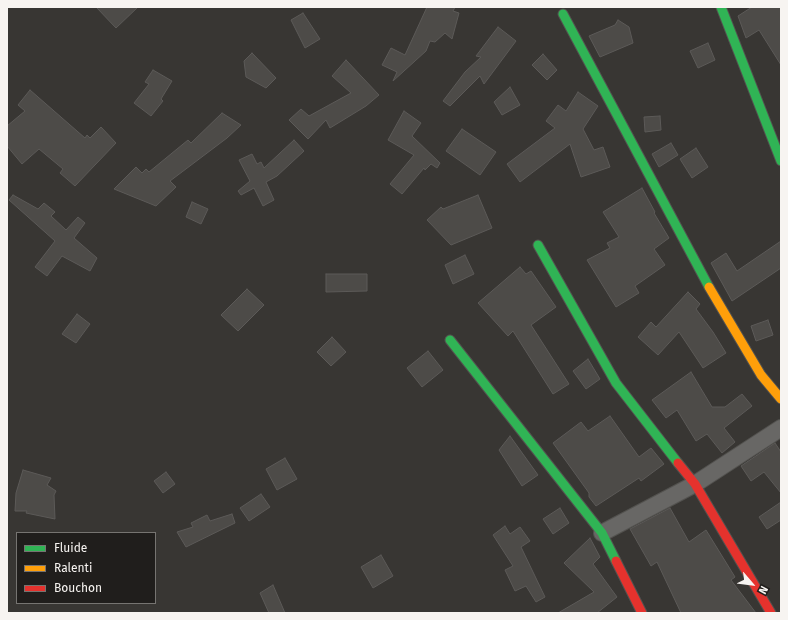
<!DOCTYPE html>
<style>
body{margin:0}
#map{position:relative;width:788px;height:620px;overflow:hidden;background:#383633;font-family:"Fira Sans",sans-serif}
canvas{display:block}
.frame{position:absolute;inset:0;border:8px solid #f7f4f1;pointer-events:none}
.legend{position:absolute;left:16px;top:532px;width:140px;height:72px;box-sizing:border-box;background:#201e1c;border:1px solid #767471;margin:0;padding:5px 7px;list-style:none;font-size:12px;color:#f7f4f1}
.legend li{display:flex;align-items:center;gap:8px;height:20px}
.legend b{width:20px;border:1px solid #767471}
.north{position:absolute;left:732px;top:564px;width:40px;height:40px;-webkit-text-stroke:3px #201e1c;paint-order:stroke;rotate:118deg;font-size:11px;font-weight:700;line-height:16px;text-align:center;color:#f7f4f1}
.north::after{content:'';display:block;margin:auto;width:14px;height:18px;background:#f7f4f1;clip-path:polygon(50% 0,100% 100%,50% 72%,0 100%)}
</style>
<div id="map">
<canvas width="788" height="620"></canvas>
<div class="frame"></div>
<ul class="legend">
<li><b style="height:5px;background:#30b455"></b>Fluide</li>
<li><b style="height:5px;background:#ff9f0a"></b>Ralenti</li>
<li><b style="height:5px;background:#e5322d"></b>Bouchon</li>
</ul>
<div class="north">N</div>
</div>
<script>
const context = document.querySelector('canvas').getContext('2d');
context.lineJoin = 'round';
function paint(path, color) { context.fillStyle = color; context.fill(path, 'evenodd'); }
const shape = rows => new Path2D(rows.map(r => 'M' + r).join(''));
function stroke(path, color, width, dash) { context.strokeStyle = color; context.lineWidth = width; context.lineCap = dash ? 'butt' : 'round'; context.setLineDash(dash || []); context.stroke(path); }
const building = shape([
 [96,7,138,7,116,28,96,7],
 [427,7,455,7,453,11,459,13,452,39,445,33,435,42,430,41,426,51,393,81,397,72,382,65,391,48,405,55,427,7],
 [752,7,781,7,781,65,759,30,746,38,738,16,752,7],
 [303,13,320,39,305,48,291,20,303,13],
 [618,20,629,27,633,43,600,57,589,36,615,25,618,20],
 [498,27,516,41,484,84,480,76,450,106,443,101,465,72,481,57,476,56,498,27],
 [708,43,715,60,698,68,690,51,708,43],
 [252,53,276,78,266,88,246,77,244,61,252,53],
 [543,54,557,70,547,80,532,65,543,54],
 [346,60,379,95,366,106,330,128,326,120,308,139,289,120,301,109,309,116,351,93,332,76,346,60],
 [153,70,172,81,161,99,163,101,151,116,134,103,149,84,145,82,153,70],
 [510,87,520,105,502,115,494,102,510,87],
 [30,90,85,138,87,135,90,138,101,127,116,143,75,186,60,173,63,169,39,149,22,164,7,146,7,126,25,111,18,105,30,90],
 [578,92,598,106,583,129,594,150,603,147,610,167,581,177,570,144,520,182,507,164,555,128,546,121,558,105,566,111,578,92],
 [404,111,421,123,412,136,440,163,437,168,431,164,425,170,424,168,402,194,390,184,414,155,388,140,404,111],
 [222,113,241,125,227,138,170,181,176,187,156,206,114,189,136,167,142,173,146,169,149,172,188,140,191,143,222,113],
 [660,116,661,130,645,132,644,117,660,116],
 [462,129,496,152,480,175,446,151,462,129],
 [294,140,304,151,277,176,266,182,274,200,263,206,254,188,241,195,238,191,250,181,239,160,252,154,257,164,261,162,264,168,294,140],
 [671,143,678,155,659,167,652,154,671,143],
 [696,148,708,167,692,178,680,159,696,148],
 [642,188,655,212,654,213,669,238,654,249,665,265,635,286,639,293,616,307,587,260,610,248,607,243,619,237,603,212,642,188],
 [13,195,38,209,44,203,55,212,51,216,66,230,78,217,85,223,74,238,97,258,90,271,62,256,47,276,35,267,55,241,9,200,13,195],
 [478,195,492,228,451,245,427,220,441,207,443,209,478,195],
 [192,202,208,209,201,224,186,217,192,202],
 [781,241,781,268,732,301,711,263,726,253,737,271,781,241],
 [465,255,474,274,453,284,445,265,465,255],
 [520,267,526,274,531,271,556,307,531,325,569,384,553,394,513,331,508,336,478,303,520,267],
 [326,274,367,274,367,291,326,292,326,274],
 [247,289,264,305,238,331,221,315,247,289],
 [688,292,700,304,696,309,713,332,726,353,703,368,679,332,658,355,638,337,651,322,656,327,688,292],
 [77,314,90,324,76,343,62,334,77,314],
 [768,320,773,335,756,341,751,326,768,320],
 [332,337,346,352,331,366,317,352,332,337],
 [428,351,443,370,422,387,407,368,428,351],
 [588,359,600,379,586,389,573,371,588,359],
 [691,372,712,407,725,407,742,394,752,406,724,428,735,442,722,453,707,434,696,441,677,410,666,418,652,400,691,372],
 [610,416,639,457,651,448,664,464,641,481,639,478,596,506,589,497,589,493,553,443,581,422,588,431,610,416],
 [510,436,538,475,522,486,499,450,510,436],
 [775,443,781,452,781,493,764,472,751,481,741,466,775,443],
 [285,458,297,479,277,490,266,469,285,458],
 [23,470,51,478,47,485,56,491,54,495,55,519,26,513,27,511,15,511,16,493,23,470],
 [166,472,175,484,163,493,154,481,166,472],
 [261,494,270,507,249,521,240,508,261,494],
 [781,502,781,520,767,529,759,517,781,502],
 [560,508,569,523,553,534,543,519,560,508],
 [670,508,689,542,706,530,735,577,731,580,756,613,681,613,657,562,651,566,630,529,670,508],
 [232,514,235,523,186,547,177,532,193,527,191,523,207,515,210,521,232,514],
 [505,526,510,534,520,527,530,541,521,547,545,597,536,602,526,586,515,591,505,570,513,566,493,535,505,526],
 [590,538,600,557,593,564,617,597,597,613,558,613,594,592,564,563,590,538],
 [381,555,393,576,373,588,361,567,381,555],
 [273,585,285,613,269,613,260,593,273,585]
]);
paint(building, '#4d4b48');
stroke(building, '#5c5a58', 1);
const street = shape([
 [602,533,695,484,781,428]
]);
const fast = shape([
 [721,7,781,161],
 [563,14,709,287],
 [538,245,616,383,678,463],
 [450,340,602,533,616,561]
]);
const slow = shape([
 [709,287,761,375,781,399]
]);
const jam = shape([
 [678,463,695,484,771,613],
 [616,561,642,613]
]);
stroke(street, '#53524f', 18);
stroke(fast, '#53524f', 11);
stroke(slow, '#53524f', 11);
stroke(jam, '#53524f', 11);
stroke(street, '#686765', 16);
stroke(fast, '#30b455', 9);
stroke(slow, '#ff9f0a', 9);
stroke(jam, '#e5322d', 9);
</script>
